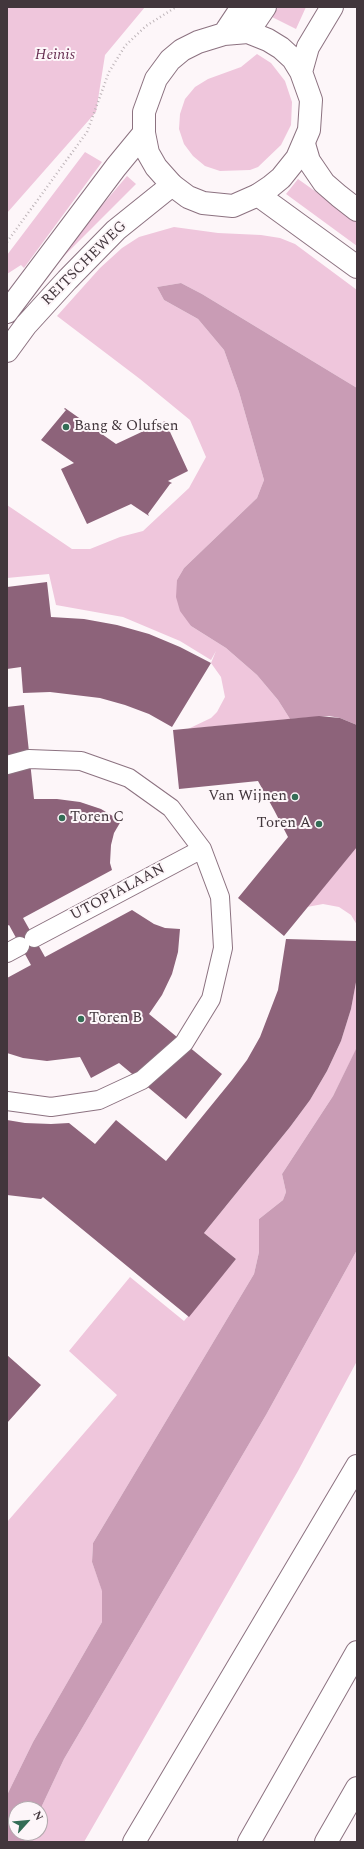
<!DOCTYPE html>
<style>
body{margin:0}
#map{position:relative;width:364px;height:1849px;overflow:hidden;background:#fdf6f9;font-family:Spectral,serif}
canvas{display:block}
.frame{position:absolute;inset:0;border:8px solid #42363c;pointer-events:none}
.north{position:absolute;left:8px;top:1801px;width:40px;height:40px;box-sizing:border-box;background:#fdf6f9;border:1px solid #b2a9ad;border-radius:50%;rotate:63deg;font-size:11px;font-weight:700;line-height:16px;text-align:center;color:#42363c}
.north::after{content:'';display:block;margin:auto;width:14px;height:18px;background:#346d56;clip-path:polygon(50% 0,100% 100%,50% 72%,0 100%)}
</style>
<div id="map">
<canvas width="364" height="1849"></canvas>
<div class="frame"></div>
<div class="north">N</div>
</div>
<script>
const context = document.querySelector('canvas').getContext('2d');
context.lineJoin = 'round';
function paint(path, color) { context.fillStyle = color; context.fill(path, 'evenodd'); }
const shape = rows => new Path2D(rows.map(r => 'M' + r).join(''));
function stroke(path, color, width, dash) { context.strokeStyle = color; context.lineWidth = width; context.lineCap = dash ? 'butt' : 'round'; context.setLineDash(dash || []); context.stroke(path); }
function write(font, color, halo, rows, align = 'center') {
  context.font = font + ' Spectral,serif'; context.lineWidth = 4; context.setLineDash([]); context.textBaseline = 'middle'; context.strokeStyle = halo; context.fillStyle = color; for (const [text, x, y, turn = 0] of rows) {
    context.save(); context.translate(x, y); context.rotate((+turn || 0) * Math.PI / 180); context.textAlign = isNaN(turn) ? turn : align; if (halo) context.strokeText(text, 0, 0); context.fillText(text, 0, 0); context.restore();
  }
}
paint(shape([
 [7,7,145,7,105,55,96,112,7,213],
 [278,7,306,7,296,29,272,17],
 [257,54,271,63,285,81,292,102,291,125,281,145,258,167,250,170,220,171,205,166,193,156,184,144,179,129,180,114,185,99,195,87,208,79,241,67],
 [85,152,102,162,24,268,21,265,7,274,7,255],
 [127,176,136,184,60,260,57,258],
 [298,179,357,221,357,246,286,194],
 [174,227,218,233,261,235,280,238,295,244,357,290,357,388,202,294,181,283,157,287,164,300,198,319,224,350,239,392,264,480,257,498,184,568,177,580,177,591,191,626,226,648,257,675,278,700,290,719,188,729,211,718,217,712,225,697,221,677,211,663,216,651,211,660,180,641,123,617,56,605,49,574,7,578,7,505,72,549,90,549,120,537,143,531,189,488,206,457,190,420,140,379,57,316,100,268,122,248,139,237],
 [357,847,357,925,351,915,339,907,323,904,307,907],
 [357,977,357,1048,333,1096,282,1174,286,1192,283,1200,259,1219,259,1252,254,1274,93,1543,92,1562,102,1590,102,1622,33,1742,7,1795,7,1522,117,1395,69,1351,130,1277,184,1321,236,1259,204,1233,290,1127,310,1100,327,1071,341,1041,351,1009],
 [357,1250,357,1361,298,1471,84,1842,25,1842,29,1833,40,1833,40,1810,64,1759,266,1415]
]), '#efc6dc');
paint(shape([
 [181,283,202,294,357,388,357,725,340,718,329,716,290,719,278,700,257,675,226,648,191,626,180,611,176,597,177,580,184,568,257,498,264,480,239,392,224,350,198,319,164,300,157,287],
 [357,1047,357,1250,266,1415,64,1759,40,1810,16,1809,16,1833,29,1833,25,1842,7,1842,7,1795,33,1742,102,1622,102,1591,92,1562,93,1543,254,1274,259,1252,259,1219,283,1200,286,1192,282,1174,333,1096]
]), '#c99cb5');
paint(shape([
 [65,408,116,444,165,421,188,471,168,481,172,483,170,484,148,514,149,516,131,504,87,524,61,469,74,463,41,440,66,410,64,409],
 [47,582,51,617,84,619,117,625,149,634,180,647,211,663,172,727,149,714,125,705,100,698,50,692,23,693,21,667,7,669,7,587],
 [24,705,34,799,57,799,80,802,101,809,121,821,114,833,111,845,110,863,112,870,23,918,45,957,132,910,154,924,165,928,180,929,178,952,172,974,162,995,149,1014,222,1074,186,1119,119,1063,91,1078,80,1057,47,1061,23,1058,7,1053,7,978,31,965,9,925,7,926,7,707],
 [319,716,340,718,357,725,357,847,284,936,238,898,288,837,274,810,258,781,179,789,173,730],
 [286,939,357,941,357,977,351,1009,341,1041,327,1071,310,1100,290,1127,204,1233,236,1259,189,1317,43,1197,41,1199,7,1195,7,1120,25,1123,51,1124,69,1123,95,1144,116,1120,166,1161,232,1080,247,1060,260,1037,278,990],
 [7,1355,41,1385,7,1423]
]), '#8d637a');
const service = shape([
 [7,765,29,759,81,761,129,778,171,808,202,849,220,897,223,948,211,999,184,1043,142,1080,99,1100,51,1107,7,1101],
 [34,938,202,849],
 [7,953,20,946]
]);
const tertiary = shape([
 [7,312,116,167,144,133],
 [7,351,26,325,67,280,116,230,172,185]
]);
const secondary = shape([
 [248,32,268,40,281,48,293,59,301,72,311,100,309,130,297,158,281,178,270,187,258,195,233,206,203,203,188,197,172,185,156,167,148,153,144,133,144,112,156,79,170,60,182,50,198,42,224,34,248,32],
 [248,32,265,7],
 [224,34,242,7],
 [301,72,308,47,332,7]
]);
const motorway = shape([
 [304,144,309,161,324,183,339,196,357,210],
 [258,195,357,267],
 [134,1842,357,1466],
 [249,1842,357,1652],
 [326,1842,357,1788]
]);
stroke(service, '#8c7280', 20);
stroke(tertiary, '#8c7280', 24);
stroke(secondary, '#8c7280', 24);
stroke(motorway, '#8c7280', 24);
stroke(shape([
 [7,242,87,132,109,72,125,46,146,26,176,7]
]), '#beb5b9', 2.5, [1, 3]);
stroke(service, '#fff', 18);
stroke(tertiary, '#fff', 22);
stroke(secondary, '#fff', 22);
stroke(motorway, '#fff', 22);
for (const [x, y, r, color] of [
 [66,427,4,"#346d56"],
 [295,797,4,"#346d56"],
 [62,818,4,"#346d56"],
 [319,824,4,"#346d56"],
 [81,1019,4,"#346d56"]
]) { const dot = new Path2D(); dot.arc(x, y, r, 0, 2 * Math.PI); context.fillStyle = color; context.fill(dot); stroke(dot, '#fdf6f9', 1.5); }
write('italic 15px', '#672e51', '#fdf6f9', [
 ["Heinis",55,56]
]);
write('15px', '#42363c', '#fdf6f9', [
 ["REITSCHEWEG",85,264,-45],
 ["UTOPIALAAN",118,893,-28]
]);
write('15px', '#42363c', '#fdf6f9', [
 ["Bang & Olufsen",74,427],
 ["Van Wijnen",287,797,"right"],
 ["Toren C",70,818],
 ["Toren A",311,824,"right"],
 ["Toren B",89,1019]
], 'left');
</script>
